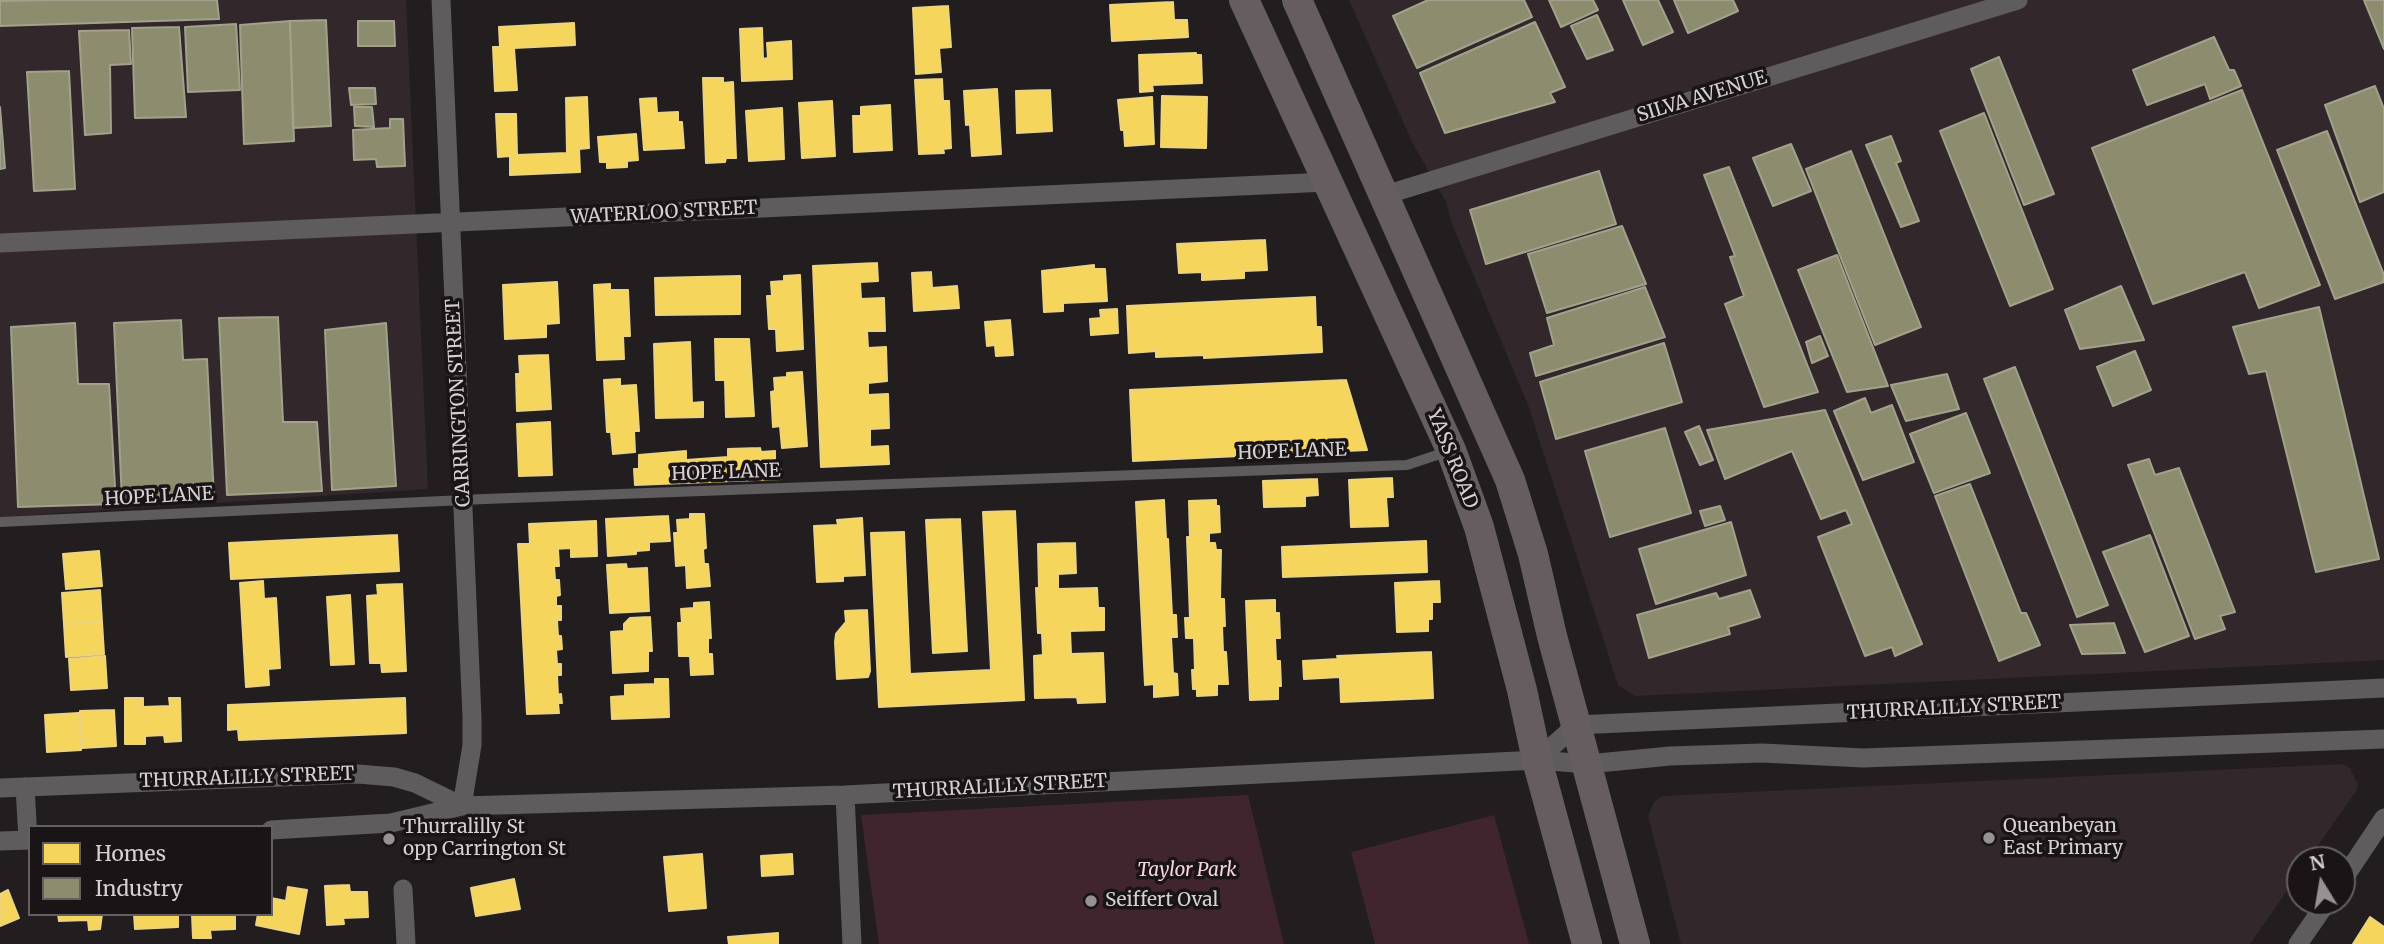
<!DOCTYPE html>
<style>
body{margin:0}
#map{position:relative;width:2384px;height:944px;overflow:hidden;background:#221e20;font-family:Merriweather,serif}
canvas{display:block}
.legend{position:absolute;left:28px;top:825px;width:245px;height:91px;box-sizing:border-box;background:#191415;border:2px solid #646061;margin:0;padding:9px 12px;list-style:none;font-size:21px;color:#d5d1d2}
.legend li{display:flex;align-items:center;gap:14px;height:35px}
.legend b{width:35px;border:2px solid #646061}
.north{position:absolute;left:2286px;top:846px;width:70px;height:70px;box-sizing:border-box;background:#191415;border:2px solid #646061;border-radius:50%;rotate:349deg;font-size:19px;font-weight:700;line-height:28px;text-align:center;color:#d5d1d2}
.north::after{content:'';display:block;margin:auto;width:24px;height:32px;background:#969294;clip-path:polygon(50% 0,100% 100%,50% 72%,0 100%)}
</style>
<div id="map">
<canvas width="2384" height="944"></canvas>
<ul class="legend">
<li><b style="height:19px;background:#f6d55c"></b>Homes</li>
<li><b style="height:19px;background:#8c8c6e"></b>Industry</li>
</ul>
<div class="north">N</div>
</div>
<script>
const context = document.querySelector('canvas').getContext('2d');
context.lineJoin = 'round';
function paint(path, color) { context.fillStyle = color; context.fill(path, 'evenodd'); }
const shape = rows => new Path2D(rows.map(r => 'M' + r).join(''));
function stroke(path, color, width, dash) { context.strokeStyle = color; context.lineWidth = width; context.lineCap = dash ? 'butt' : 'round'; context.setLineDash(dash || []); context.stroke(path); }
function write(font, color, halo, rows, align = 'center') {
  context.font = font + ' Merriweather,serif'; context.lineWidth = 7; context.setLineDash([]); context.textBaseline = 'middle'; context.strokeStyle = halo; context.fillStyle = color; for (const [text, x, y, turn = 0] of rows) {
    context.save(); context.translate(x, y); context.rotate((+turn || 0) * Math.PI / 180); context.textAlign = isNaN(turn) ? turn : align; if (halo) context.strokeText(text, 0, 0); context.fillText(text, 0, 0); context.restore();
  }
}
paint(shape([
 [0,0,406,0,428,489,0,517],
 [1349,0,2384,0,2384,660,1635,696,1618,685,1528,405,1452,224,1446,202,1412,142],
 [2343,764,2350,768,2358,785,2356,791,2308,860,2300,860,2300,872,2250,944,1681,944,1648,816,1654,802,1662,796]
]), '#32272a');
paint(shape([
 [1248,795,1284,944,879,944,861,815],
 [1494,815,1529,944,1375,944,1351,852]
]), '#40242e');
const homes = shape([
 [1173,2,1174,20,1187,20,1188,37,1112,41,1110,5,1173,2],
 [948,6,951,47,939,48,941,72,916,74,913,8,948,6],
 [574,23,575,45,514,48,517,90,495,91,493,47,500,47,499,27,574,23],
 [762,28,763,59,768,58,767,43,791,41,792,79,742,81,740,29,762,28],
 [1196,53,1196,55,1201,55,1202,83,1152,85,1153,91,1140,92,1139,55,1196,53],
 [703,78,723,78,723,83,733,82,736,158,726,158,725,162,706,163,703,78],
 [942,79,943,101,949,101,951,148,943,149,944,153,919,154,915,80,942,79],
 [997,89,1001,154,972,156,970,124,966,125,964,91,997,89],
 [1050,90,1052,131,1017,133,1016,91,1050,90],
 [1162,96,1207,97,1206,148,1161,147,1162,96],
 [587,97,589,148,579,149,580,172,510,175,510,156,498,157,496,114,516,114,517,155,567,153,566,98,587,97],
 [1152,97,1154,144,1125,146,1124,130,1121,130,1118,100,1152,97],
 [656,98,657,113,678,112,678,122,682,122,684,148,644,150,640,99,656,98],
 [832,101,835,156,802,158,799,103,832,101],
 [890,105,892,150,854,152,853,116,861,116,861,107,890,105],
 [782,108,784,159,749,161,746,111,782,108],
 [636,134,638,160,627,161,627,167,607,168,607,162,600,162,598,137,636,134],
 [1265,240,1267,270,1244,271,1244,278,1202,280,1202,272,1179,273,1177,244,1265,240],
 [877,263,878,281,860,282,861,299,884,298,885,331,867,331,868,348,886,347,887,381,868,383,868,395,888,394,889,428,870,429,870,447,888,446,889,464,821,467,813,266,877,263],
 [1094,265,1094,269,1105,269,1107,301,1063,303,1063,311,1044,312,1042,271,1094,265],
 [931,272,932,288,957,286,959,308,914,311,912,273,931,272],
 [800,275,803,349,777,351,776,329,769,329,767,296,772,296,771,282,784,281,784,276,800,275],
 [740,276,740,314,656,315,655,278,740,276],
 [557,282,559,323,546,324,546,337,505,339,503,285,557,282],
 [610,284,610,290,628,290,630,336,623,336,624,359,597,360,594,285,610,284],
 [1315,297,1316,327,1321,327,1322,352,1204,358,1204,355,1156,357,1156,351,1129,353,1127,306,1315,297],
 [1117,309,1118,333,1091,335,1090,319,1101,318,1100,310,1117,309],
 [1010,320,1013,355,996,356,995,345,987,346,985,322,1010,320],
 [715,339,749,339,754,416,726,417,725,380,716,380,715,339],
 [690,342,692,403,703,402,703,417,656,418,654,344,690,342],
 [548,355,551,409,517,411,516,374,520,374,519,356,548,355],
 [802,372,807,446,782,448,780,426,773,427,771,392,775,391,774,378,787,377,787,373,802,372],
 [620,379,620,386,636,385,639,431,634,431,635,452,613,454,611,432,607,432,604,380,620,379],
 [1346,380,1367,450,1133,461,1130,390,1346,380],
 [550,422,552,475,519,476,517,424,550,422],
 [760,448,761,452,775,451,775,464,780,464,781,479,635,485,634,469,639,469,639,455,686,451,686,460,728,457,728,449,760,448],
 [1392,478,1393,497,1386,497,1388,526,1351,527,1349,480,1392,478],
 [1317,479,1318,495,1305,496,1305,506,1264,507,1263,481,1317,479],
 [1164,500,1166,539,1168,539,1172,615,1176,615,1177,637,1171,637,1173,673,1177,674,1178,695,1154,697,1154,684,1145,685,1136,502,1164,500],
 [1216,500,1216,506,1219,506,1220,532,1209,533,1209,543,1215,543,1216,550,1221,550,1220,599,1224,599,1225,626,1222,626,1223,652,1226,652,1228,684,1217,684,1217,695,1197,696,1197,689,1193,689,1192,670,1195,670,1194,638,1186,638,1185,618,1190,618,1187,537,1190,537,1189,501,1216,500],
 [1015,511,1024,700,879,707,871,533,904,532,910,674,991,670,983,512,1015,511],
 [690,514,704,514,706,548,703,549,704,564,708,564,710,586,687,588,686,565,676,566,674,533,678,533,677,520,690,519,690,514],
 [668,516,670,541,649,542,649,550,636,551,636,554,608,556,606,519,668,516],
 [862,518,865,575,843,576,843,581,817,582,814,526,838,525,837,520,862,518],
 [960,519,967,651,933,653,926,520,960,519],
 [596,521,597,556,571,557,571,548,554,549,558,550,559,566,554,566,555,580,559,580,560,595,556,596,556,606,561,606,561,620,557,620,558,636,561,636,562,649,556,650,557,664,561,664,561,675,557,675,558,695,561,694,562,703,558,703,559,713,527,714,518,544,530,544,529,524,596,521],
 [397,535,399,571,231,579,229,543,397,535],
 [1426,541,1427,572,1283,577,1282,547,1426,541],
 [1075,543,1076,573,1058,574,1058,589,1097,588,1098,608,1104,608,1104,630,1070,631,1071,654,1103,653,1105,702,1078,703,1077,697,1035,698,1034,656,1043,655,1042,633,1038,633,1036,588,1039,588,1038,544,1075,543],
 [99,551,102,586,66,589,63,554,99,551],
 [626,564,627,569,647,568,649,611,610,613,607,565,626,564],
 [263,581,264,599,276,598,280,668,268,669,269,685,246,687,240,583,263,581],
 [1439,581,1440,602,1432,602,1432,619,1428,619,1428,631,1397,632,1395,583,1439,581],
 [402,584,406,671,382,672,381,663,370,663,367,596,378,595,377,585,402,584],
 [100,590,102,622,64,624,62,593,100,590],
 [350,595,354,664,331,665,327,597,350,595],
 [1275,600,1275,613,1279,613,1280,638,1275,638,1276,661,1280,661,1281,686,1278,686,1278,699,1250,700,1246,601,1275,600],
 [709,602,711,638,708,638,708,654,712,654,713,674,691,675,690,656,679,656,678,623,682,623,681,609,694,608,694,603,709,602],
 [867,610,870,671,868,677,837,679,835,642,836,634,846,622,845,611,867,610],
 [650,617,652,651,648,651,648,671,613,673,611,632,624,631,624,624,630,618,650,617],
 [102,622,104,654,66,657,64,624,102,622],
 [1431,652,1433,698,1341,702,1340,677,1304,679,1303,661,1338,659,1337,656,1431,652],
 [105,656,107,688,71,690,69,659,105,656],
 [655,679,668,679,669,717,612,719,611,697,625,696,625,685,655,684,655,679],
 [125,698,143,698,143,707,170,706,169,698,180,698,181,741,165,742,164,735,145,736,145,744,125,744,125,698],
 [405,698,406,733,239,740,238,729,228,730,228,705,405,698],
 [114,710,116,746,82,748,80,711,114,710],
 [79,713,81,750,47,752,45,715,79,713],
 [702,854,706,908,669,911,664,857,702,854],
 [792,854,793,874,762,876,761,856,792,854],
 [514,879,520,909,476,916,471,888,514,879],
 [349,885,350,892,367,892,368,917,343,918,344,924,327,925,325,886,349,885],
 [288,887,307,890,299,934,256,925,258,914,271,914,271,898,286,901,288,887],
 [8,890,19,918,0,926,0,894,8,890],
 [58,914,102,914,100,929,89,930,88,920,59,921,58,914],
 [134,914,178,914,178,927,135,929,134,914],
 [192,914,235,914,235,929,210,930,211,938,193,938,192,914],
 [2370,917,2384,927,2384,944,2353,944,2370,917],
 [778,933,778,944,729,944,728,937,778,933]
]);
paint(homes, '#f6d55c');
stroke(homes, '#ecd47f', 2);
const industry = shape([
 [52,0,217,0,219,19,0,26,0,1,52,0],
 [1428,0,1524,0,1532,17,1417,68,1393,16,1428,0],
 [1549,0,1593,0,1598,10,1561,27,1549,0],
 [1623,0,1658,0,1673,32,1643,45,1623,0],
 [1674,0,1733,0,1738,11,1688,33,1674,0],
 [2364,0,2384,0,2384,49,2364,0],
 [1597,15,1613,50,1587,59,1571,26,1597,15],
 [326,20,331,126,293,128,290,21,326,20],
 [290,21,294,141,244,144,240,25,290,21],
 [358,21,394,21,395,46,358,46,358,21],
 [1535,22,1565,87,1550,93,1555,102,1445,133,1420,73,1535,22],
 [236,24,240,90,188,92,185,27,236,24],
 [179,27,186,117,135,118,132,28,179,27],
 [129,30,131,64,110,65,111,133,85,135,79,31,129,30],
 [2214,37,2229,70,2234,70,2241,86,2210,99,2205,84,2147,105,2133,70,2214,37],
 [1999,57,2054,194,2024,205,1971,69,1999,57],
 [69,71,75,189,34,191,27,72,69,71],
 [2375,86,2384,109,2384,192,2360,202,2325,105,2375,86],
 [349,88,375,88,376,104,351,105,349,88],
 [2242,90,2320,285,2259,308,2245,272,2153,304,2092,148,2242,90],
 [0,107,5,168,0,169,0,107],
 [354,107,372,107,374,127,355,126,354,107],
 [1984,113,2053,289,2010,306,1940,131,1984,113],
 [390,119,403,119,405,166,377,167,376,159,354,160,353,130,390,128,390,119],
 [2327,131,2384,275,2384,282,2335,299,2277,150,2327,131],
 [1891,136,1901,161,1896,163,1919,221,1901,227,1866,145,1891,136],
 [1791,144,1811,191,1773,206,1753,158,1791,144],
 [1851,151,1921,327,1875,345,1806,169,1851,151],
 [1729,167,1818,392,1764,407,1725,304,1744,296,1730,257,1735,256,1704,175,1729,167],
 [1599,171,1616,224,1486,264,1470,210,1599,171],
 [1622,226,1646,284,1547,313,1528,254,1622,226],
 [1837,255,1888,386,1847,392,1798,270,1837,255],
 [2121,286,2144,340,2080,349,2065,310,2121,286],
 [1645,287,1665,337,1536,376,1530,353,1554,345,1547,318,1645,287],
 [2319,307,2379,559,2316,572,2266,371,2249,374,2233,327,2319,307],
 [278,317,283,422,317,422,322,491,227,495,219,318,278,317],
 [181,320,183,360,207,359,214,498,122,501,114,323,181,320],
 [75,323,78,384,109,384,116,504,18,507,11,327,75,323],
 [386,323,396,486,332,490,325,330,386,323],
 [1820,336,1828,356,1812,363,1806,342,1820,336],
 [1664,343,1682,402,1556,439,1540,382,1664,343],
 [2135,351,2151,390,2113,406,2097,367,2135,351],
 [2015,367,2108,605,2077,617,1984,379,2015,367],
 [1947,374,1959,409,1906,421,1891,385,1947,374],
 [1865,398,1871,413,1892,405,1914,462,1863,480,1834,411,1865,398],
 [1825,410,1922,644,1895,656,1892,647,1865,656,1818,537,1852,524,1846,510,1821,519,1792,451,1725,479,1707,430,1825,410],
 [1966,413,1990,473,1934,493,1910,434,1966,413],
 [1699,426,1713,460,1700,465,1685,432,1699,426],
 [1665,428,1691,513,1610,537,1585,451,1665,428],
 [2149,459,2155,475,2179,468,2235,612,2220,616,2225,629,2195,639,2128,465,2149,459],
 [1970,484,2021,613,2026,613,2040,645,1999,661,1935,496,1970,484],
 [1720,506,1725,520,1705,526,1700,511,1720,506],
 [1731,522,1746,575,1656,604,1639,549,1731,522],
 [2150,535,2189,636,2145,652,2103,552,2150,535],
 [1750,590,1760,617,1728,627,1730,634,1649,658,1637,615,1716,593,1719,599,1750,590],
 [2114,623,2125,653,2082,654,2070,625,2114,623]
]);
paint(industry, '#8c8c6e');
stroke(industry, '#a2a18c', 2);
stroke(shape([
 [0,522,485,499,1407,465,1449,451]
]), '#5f5c5d', 10);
stroke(shape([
 [441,0,472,717,472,745,462,806],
 [1385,195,2018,0],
 [0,243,1328,182],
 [1537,760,1576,725,2384,688],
 [25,787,28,840],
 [0,788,358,774,394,777,415,783,462,806],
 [845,795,852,944],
 [271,830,391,823,462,806,845,795,1537,760,1588,764,1670,756,1762,753,1863,758,2384,739],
 [0,841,30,840],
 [2342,881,2384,818],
 [403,889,406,944],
 [2298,944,2327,902]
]), '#5f5c5d', 19);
stroke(shape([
 [1244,0,1451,450,1479,527,1522,690,1537,760,1587,944],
 [1297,0,1510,480,1533,554,1552,636,1635,944]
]), '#655d60', 30);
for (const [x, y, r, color] of [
 [1989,838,7,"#969294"],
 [389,839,7,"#969294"],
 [1091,901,7,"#969294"]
]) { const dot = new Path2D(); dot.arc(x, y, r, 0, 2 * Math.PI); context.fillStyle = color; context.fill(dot); stroke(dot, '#191415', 2.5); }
write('19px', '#d5d1d2', '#191415', [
 ["SILVA AVENUE",1702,97,-17],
 ["WATERLOO STREET",664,213,-3],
 ["CARRINGTON STREET",459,403,-93],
 ["HOPE LANE",1292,452,-2],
 ["YASS ROAD",1452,459,68],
 ["HOPE LANE",726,473,-2],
 ["HOPE LANE",159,497,-3],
 ["THURRALILLY STREET",1954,708,-3],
 ["THURRALILLY STREET",247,778,-2],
 ["THURRALILLY STREET",1000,787,-3]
]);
write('19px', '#d5d1d2', '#191415', [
 ["Queanbeyan",2003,827],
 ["East Primary",2003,849],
 ["Thurralilly St",403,828],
 ["opp Carrington St",403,850],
 ["Seiffert Oval",1105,901]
], 'left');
write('italic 19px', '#f9d3de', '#191415', [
 ["Taylor Park",1187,871]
]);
</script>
